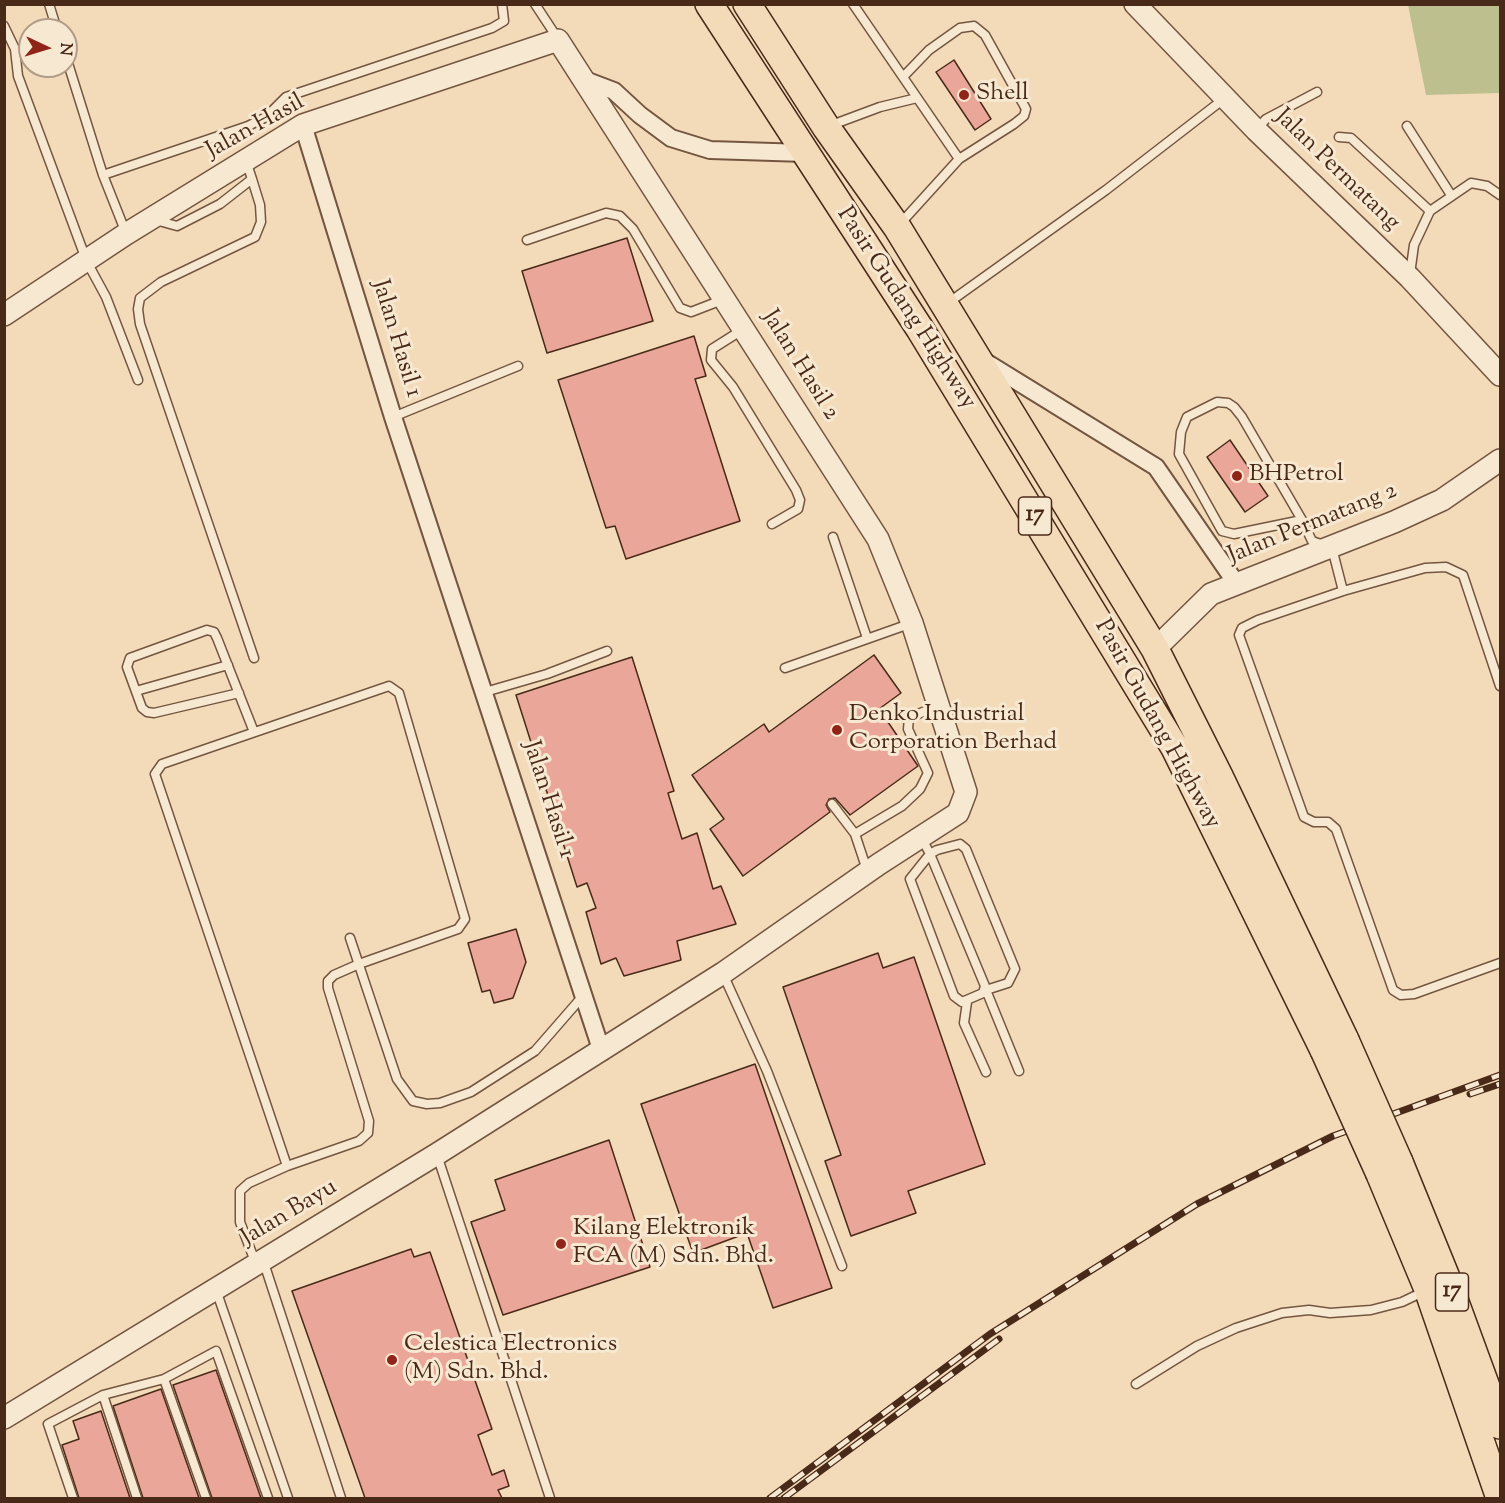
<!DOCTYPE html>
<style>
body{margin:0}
#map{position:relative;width:1505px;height:1503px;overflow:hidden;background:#f3dbba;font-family:"Sorts Mill Goudy",serif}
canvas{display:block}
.frame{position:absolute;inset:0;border:6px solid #492a18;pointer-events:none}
.north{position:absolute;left:18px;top:18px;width:60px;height:60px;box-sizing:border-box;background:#f7e8d2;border:2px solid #b19c88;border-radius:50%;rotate:94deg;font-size:16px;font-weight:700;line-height:24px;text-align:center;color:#492a18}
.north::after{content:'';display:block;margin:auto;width:21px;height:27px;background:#8f2418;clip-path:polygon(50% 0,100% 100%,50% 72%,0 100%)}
</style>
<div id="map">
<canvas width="1505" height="1503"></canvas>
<div class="frame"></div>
<div class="north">N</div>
</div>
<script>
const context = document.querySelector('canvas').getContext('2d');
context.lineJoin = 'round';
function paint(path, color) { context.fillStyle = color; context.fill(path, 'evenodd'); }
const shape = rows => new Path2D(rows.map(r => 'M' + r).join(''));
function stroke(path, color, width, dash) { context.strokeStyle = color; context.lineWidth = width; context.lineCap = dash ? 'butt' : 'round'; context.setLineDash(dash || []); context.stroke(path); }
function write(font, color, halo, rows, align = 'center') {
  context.font = font + ' "Sorts Mill Goudy",serif'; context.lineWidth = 6; context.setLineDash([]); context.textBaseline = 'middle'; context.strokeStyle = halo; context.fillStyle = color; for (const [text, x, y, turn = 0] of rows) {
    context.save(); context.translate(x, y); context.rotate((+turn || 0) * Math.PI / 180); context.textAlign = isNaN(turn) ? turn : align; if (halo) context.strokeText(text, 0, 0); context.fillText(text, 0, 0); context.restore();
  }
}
paint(shape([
 [1408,5,1500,5,1500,93,1426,95]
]), '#bdc08e');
const building = shape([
 [954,60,991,119,975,130,936,72,954,60],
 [627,238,653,321,547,353,522,271,627,238],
 [694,336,706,376,695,379,740,521,626,559,615,526,606,528,558,380,694,336],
 [1230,440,1268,496,1245,512,1207,457,1230,440],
 [874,655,901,693,879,709,918,766,850,815,835,798,829,799,826,805,830,812,743,876,710,829,724,819,692,775,764,724,769,732,874,655],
 [632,657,674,791,668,793,682,839,697,833,713,889,721,886,736,924,677,941,681,960,624,976,616,958,601,964,586,912,596,908,587,883,577,887,516,695,632,657],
 [516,929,526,962,513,998,494,1003,490,990,482,992,468,943,516,929],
 [878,953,883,968,914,957,985,1164,908,1191,916,1213,851,1236,825,1161,841,1155,783,987,878,953],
 [755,1064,832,1288,773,1308,747,1233,693,1253,641,1104,755,1064],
 [609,1140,650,1267,503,1315,471,1222,505,1210,495,1180,609,1140],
 [411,1249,414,1257,430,1252,492,1429,478,1435,492,1475,504,1470,509,1486,498,1490,502,1498,365,1498,292,1291,411,1249],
 [216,1370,261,1498,212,1498,173,1385,216,1370],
 [161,1389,199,1498,143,1498,113,1406,161,1389],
 [101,1411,130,1498,79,1498,62,1445,79,1439,73,1421,101,1411]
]);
paint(building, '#eaa698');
stroke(building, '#492a18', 1.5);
const service = shape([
 [49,4,57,30],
 [535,4,558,39],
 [853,4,959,159,900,224],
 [4,26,15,49,18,76,87,262,106,297,138,380],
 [66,57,103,175,126,233],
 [903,77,929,50,960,28,974,26,985,35,1026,109,1024,116,1014,124,959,159],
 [829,126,880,107,917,98],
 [1407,126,1451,195],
 [1257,129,1266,119,1317,92],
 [1339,137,1351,138,1430,211],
 [103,175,248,126,266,117,286,97,492,28,504,21,502,4],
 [252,179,260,205,261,222,255,237,161,282,140,298,138,309,140,324,254,658],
 [152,219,177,226,220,204,252,179,246,161],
 [527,240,606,213,620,216,633,229,680,308,691,312,722,300],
 [1410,274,1414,245,1430,211,1471,183,1487,186,1500,195],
 [948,303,1106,190,1225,98],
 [742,330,712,349,711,360,733,387,796,490,800,500,798,509,772,524],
 [393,417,518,366],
 [1302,520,1234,534,1222,531,1179,454,1181,432,1187,417,1217,402,1228,403,1234,407,1242,417,1302,520,1312,541,1332,548,1343,591],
 [833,537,867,638],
 [785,668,912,623],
 [1500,686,1463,575,1446,567,1425,568,1343,591,1258,620,1242,628,1239,635,1304,817,1314,822,1328,822,1336,829,1393,990,1401,995,1414,994,1500,963],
 [136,691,228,665],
 [485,692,547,674,607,651],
 [239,693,154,713,147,712,142,708,127,667,130,658,207,630,214,632,217,638,254,732],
 [832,804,855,834,902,806,920,789,928,773,908,729,909,718,939,705],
 [855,834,867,870],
 [921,837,930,854,985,986,983,993,962,1002,954,996,910,879,930,854,937,850,960,844,966,849,1015,969,1008,983,986,990,1019,1071],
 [350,938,397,1079,413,1101,427,1104,440,1103,471,1092,535,1051,582,997],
 [723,974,767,1071,842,1266],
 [967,1002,964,1023,986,1072],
 [437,1155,550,1498],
 [263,1260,341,1498],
 [256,1264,240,1222,240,1191,249,1183,287,1166,359,1141,368,1133,369,1121,328,988,328,981,334,975,359,964,458,929,465,919,399,693,389,686,162,764,155,774,287,1166],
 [216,1290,288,1498],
 [164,1379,206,1498],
 [1136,1384,1197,1346,1236,1328,1282,1313,1309,1310,1330,1313,1371,1310,1402,1302,1425,1291],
 [103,1395,137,1498],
 [73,1498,48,1424,103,1395,164,1379,216,1351,268,1498]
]);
const minor = shape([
 [585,80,614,91,640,115,671,138,710,150,805,153],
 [303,125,393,417,602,1052],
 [984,361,1156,467,1236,583]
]);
const tertiary = shape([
 [1135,4,1256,130,1410,278,1500,375],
 [4,315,126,234,303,125,558,40,878,539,912,623,966,792,958,813,879,864,723,973,437,1154,4,1418],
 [1155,649,1211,594,1394,522,1442,500,1500,460]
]);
const trunk = shape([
 [709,4,920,329,1175,748,1324,1050],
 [747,4,826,127,897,227,1155,649,1219,776,1345,1040],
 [1399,1162,1445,1275,1500,1425],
 [1380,1174,1428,1289,1500,1498]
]);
stroke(service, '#745640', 11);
stroke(minor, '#745640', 20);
stroke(tertiary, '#745640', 24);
stroke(trunk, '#492a18', 30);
stroke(service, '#f7e8d2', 8);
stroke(minor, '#f7e8d2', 16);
stroke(tertiary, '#f7e8d2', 21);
stroke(trunk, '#f3dbba', 27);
const rail = shape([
 [1470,1094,1500,1084],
 [770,1498,990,1334,1197,1204,1333,1136,1500,1075],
 [784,1498,999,1339]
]);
stroke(rail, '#492a18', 7);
stroke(rail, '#f7e8d2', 4.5, [14]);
const trunkBridge = shape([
 [1345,1040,1399,1162],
 [1324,1050,1380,1174]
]);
stroke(trunkBridge, '#492a18', 30, []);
stroke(trunkBridge, '#f3dbba', 27);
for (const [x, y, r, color] of [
 [964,95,6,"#8f2418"],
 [1237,476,6,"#8f2418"],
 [837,730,6,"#8f2418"],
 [561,1244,6,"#8f2418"],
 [392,1360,6,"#8f2418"]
]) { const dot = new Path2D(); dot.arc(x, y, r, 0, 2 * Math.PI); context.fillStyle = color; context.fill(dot); stroke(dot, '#f7e8d2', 2); }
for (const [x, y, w] of [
 [1035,516,33],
 [1452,1292,33]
]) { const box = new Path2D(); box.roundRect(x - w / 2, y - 19, w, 38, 4.5); context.fillStyle = '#f7e8d2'; context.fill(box); stroke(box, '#492a18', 1.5); }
write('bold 22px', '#492a18', null, [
 ["17",1035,516],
 ["17",1452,1292]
]);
write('24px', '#492a18', '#f7e8d2', [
 ["Shell",976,95],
 ["BHPetrol",1249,476],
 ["Denko Industrial",849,716],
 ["Corporation Berhad",849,744],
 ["Kilang Elektronik",573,1230],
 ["FCA (M) Sdn. Bhd.",573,1258],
 ["Celestica Electronics",404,1346],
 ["(M) Sdn. Bhd.",404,1374]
], 'left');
write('24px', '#492a18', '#f7e8d2', [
 ["Jalan Hasil",256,128,-29],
 ["Jalan Permatang",1336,171,44],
 ["Pasir Gudang Highway",905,309,57],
 ["Jalan Hasil 1",395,339,73],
 ["Jalan Hasil 2",799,366,58],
 ["Jalan Permatang 2",1313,525,-22],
 ["Pasir Gudang Highway",1156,725,61],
 ["Jalan Hasil 1",547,800,72],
 ["Jalan Bayu",290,1214,-31]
]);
</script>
